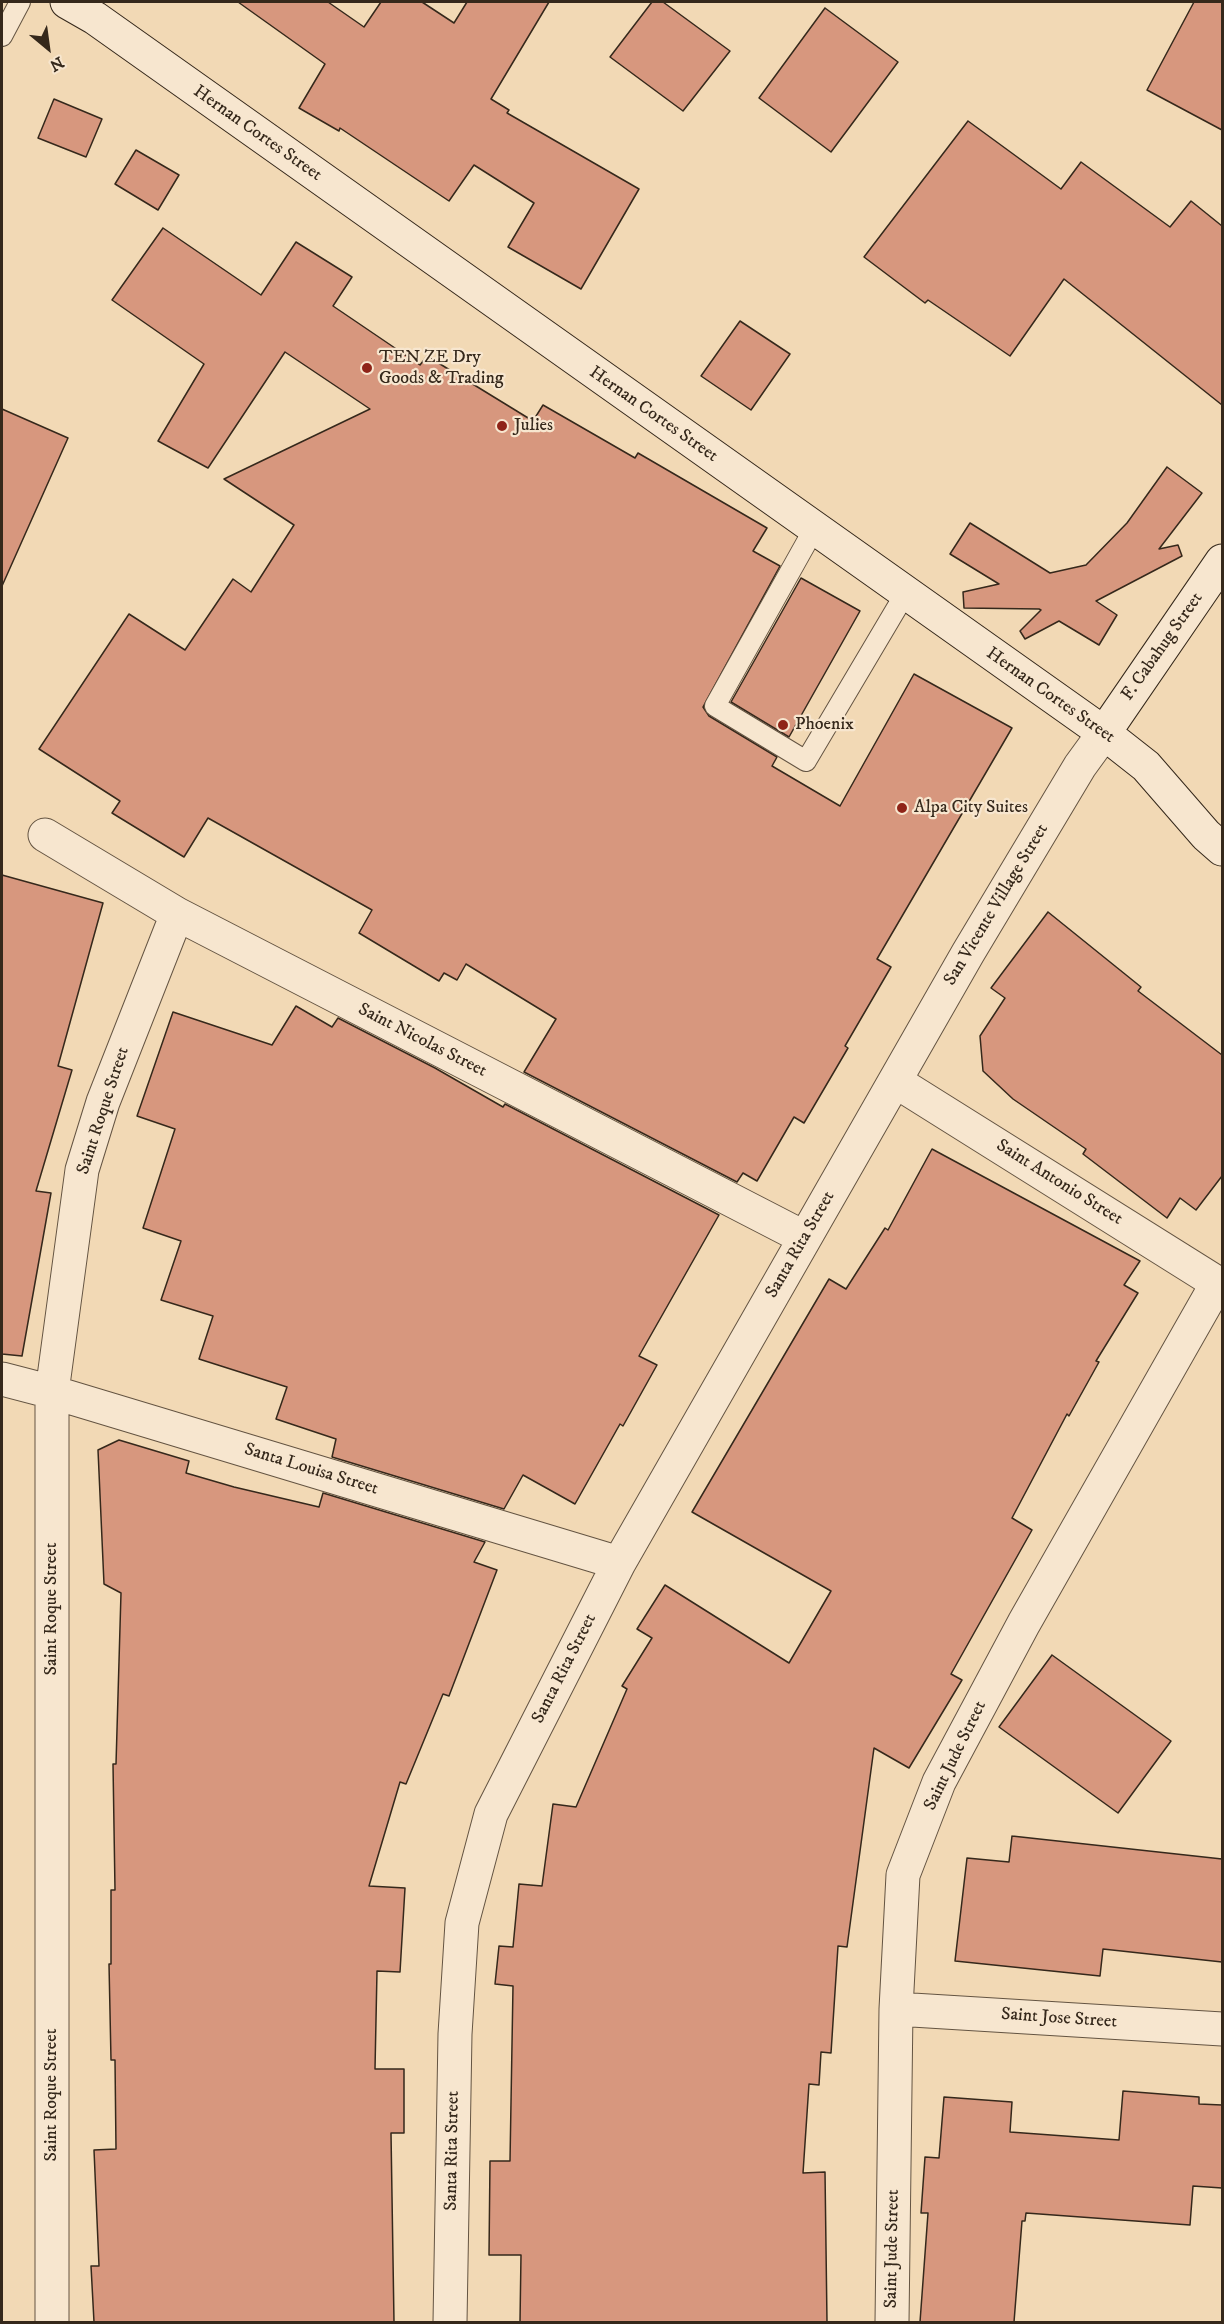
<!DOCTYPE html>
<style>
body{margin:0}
#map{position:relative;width:1224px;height:2324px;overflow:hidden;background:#f2d9b5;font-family:"IM FELL DW Pica",serif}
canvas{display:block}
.frame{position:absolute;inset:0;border:3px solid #35281b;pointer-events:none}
.north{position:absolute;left:18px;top:18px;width:60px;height:60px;-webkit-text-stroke:4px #f7e6cf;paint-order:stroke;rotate:151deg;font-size:16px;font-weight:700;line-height:24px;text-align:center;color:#35281b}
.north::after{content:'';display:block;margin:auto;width:21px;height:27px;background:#35281b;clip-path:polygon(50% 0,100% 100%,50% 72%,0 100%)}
</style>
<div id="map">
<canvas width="1224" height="2324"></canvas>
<div class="frame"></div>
<div class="north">N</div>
</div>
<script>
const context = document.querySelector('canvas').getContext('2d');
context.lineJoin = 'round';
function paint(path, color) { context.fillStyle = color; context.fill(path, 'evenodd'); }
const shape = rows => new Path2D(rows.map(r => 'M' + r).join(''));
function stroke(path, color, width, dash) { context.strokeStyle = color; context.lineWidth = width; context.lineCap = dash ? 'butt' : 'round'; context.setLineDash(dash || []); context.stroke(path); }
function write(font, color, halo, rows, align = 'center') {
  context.font = font + ' "IM FELL DW Pica",serif'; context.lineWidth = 4.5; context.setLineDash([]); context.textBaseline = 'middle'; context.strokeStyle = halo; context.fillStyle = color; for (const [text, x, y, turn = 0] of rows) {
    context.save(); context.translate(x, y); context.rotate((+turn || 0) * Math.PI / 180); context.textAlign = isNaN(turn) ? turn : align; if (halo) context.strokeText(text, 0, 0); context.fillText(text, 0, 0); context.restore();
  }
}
const building = shape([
 [238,2,328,2,364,27,381,2,422,2,454,23,467,2,549,2,491,99,509,110,507,113,639,189,581,289,508,247,534,203,474,165,449,201,340,128,339,131,299,108,325,64,238,2],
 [652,2,663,2,730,51,683,111,610,57,652,2],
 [1194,2,1222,2,1222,130,1147,90,1194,2],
 [825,8,898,62,831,152,759,98,825,8],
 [54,99,102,119,86,157,38,138,54,99],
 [968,121,1061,189,1081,162,1170,227,1191,201,1222,226,1222,405,1064,279,1010,356,928,300,925,303,864,257,968,121],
 [136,150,179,175,158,210,115,184,136,150],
 [163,228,261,295,296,242,352,277,333,306,420,365,427,356,533,421,543,405,635,458,638,453,767,528,753,551,780,566,703,707,709,716,777,757,772,766,840,806,914,674,1012,728,877,959,891,967,845,1046,848,1048,804,1123,794,1117,757,1181,743,1173,737,1182,524,1072,556,1019,466,964,457,980,444,973,439,981,359,933,372,910,208,818,184,857,112,813,120,801,39,749,129,614,185,650,233,579,251,592,294,525,224,479,370,409,285,352,208,468,158,441,204,364,112,300,163,228],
 [740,321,790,354,751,410,701,376,740,321],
 [2,409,68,438,2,586,2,409],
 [1167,467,1202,493,1159,549,1178,545,1182,556,1096,601,1117,615,1099,645,1059,621,1025,639,1020,631,1041,610,1039,609,964,608,963,592,999,584,950,554,970,523,1050,573,1086,565,1127,523,1167,467],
 [801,578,860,611,789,737,731,702,801,578],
 [2,875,103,903,58,1066,72,1070,36,1191,51,1193,22,1356,2,1354,2,875],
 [1048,912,1141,987,1138,991,1222,1055,1222,1176,1196,1210,1180,1198,1167,1218,1083,1154,1086,1149,1013,1099,983,1071,980,1036,1005,998,991,988,1048,912],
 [296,1006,332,1027,338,1018,435,1068,503,1107,505,1104,719,1215,639,1356,657,1365,623,1426,620,1424,575,1504,523,1475,504,1509,332,1457,336,1439,276,1419,287,1387,199,1359,213,1316,161,1300,181,1241,143,1228,175,1129,137,1116,173,1012,272,1045,296,1006],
 [932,1149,1140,1261,1124,1285,1138,1293,1096,1361,1099,1362,1069,1416,1067,1414,1012,1518,1032,1530,951,1674,962,1680,909,1768,874,1748,847,1947,838,1946,831,2053,821,2052,819,2085,809,2084,803,2173,825,2172,827,2322,520,2322,521,2255,489,2255,490,2161,510,2161,513,1986,495,1984,499,1946,513,1947,519,1884,542,1886,553,1804,576,1807,627,1689,622,1686,652,1638,637,1629,665,1585,789,1663,831,1591,692,1512,829,1279,846,1289,885,1228,888,1230,932,1149],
 [119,1440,189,1461,186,1473,234,1487,319,1507,323,1493,485,1542,474,1562,497,1570,449,1696,443,1694,406,1784,400,1782,369,1886,405,1888,400,1972,377,1971,375,2069,404,2069,404,2133,391,2133,394,2322,94,2322,91,2266,99,2266,94,2150,116,2149,115,2060,111,2060,109,1964,111,1964,111,1890,115,1890,113,1764,116,1764,121,1593,104,1584,98,1450,119,1440],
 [1052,1655,1171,1741,1118,1813,999,1727,1052,1655],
 [1012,1836,1222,1859,1222,1962,1103,1949,1100,1976,955,1961,967,1858,1009,1862,1012,1836],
 [1123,2091,1199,2097,1199,2104,1222,2105,1222,2188,1193,2186,1190,2225,1026,2213,1025,2221,1022,2221,1014,2322,920,2322,928,2213,921,2213,925,2157,939,2158,944,2097,1012,2102,1010,2132,1119,2140,1123,2091]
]);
paint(building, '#d7977e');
stroke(building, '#35281b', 1.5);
const lane = shape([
 [2,36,20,2],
 [814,529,715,706,806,761,905,594]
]);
const street = shape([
 [45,835,177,914,805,1238],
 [895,1081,1222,1286],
 [2,1379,52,1392,619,1563],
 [896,2009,1222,2029],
 [52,2322,52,1392,82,1170,103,1102,177,914],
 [450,2322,455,2034,462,1923,491,1814,619,1563,968,953,1080,766,1104,733],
 [892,2322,896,2009,903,1875,939,1782,1024,1623,1218,1282]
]);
const secondary = shape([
 [67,2,95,18,1104,733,1146,766,1206,835,1222,849],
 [1104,733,1222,561]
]);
stroke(lane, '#645442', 22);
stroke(street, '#645442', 35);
stroke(secondary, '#35281b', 35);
stroke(lane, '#f7e6cf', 20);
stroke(street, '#f7e6cf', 33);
stroke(secondary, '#f7e6cf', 33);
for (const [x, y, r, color] of [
 [367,368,6,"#8f2418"],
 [502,426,6,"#8f2418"],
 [783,725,6,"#8f2418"],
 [902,808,6,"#8f2418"]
]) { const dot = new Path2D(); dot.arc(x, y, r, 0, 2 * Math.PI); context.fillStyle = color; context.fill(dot); stroke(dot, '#f7e6cf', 2); }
write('18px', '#35281b', '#f7e6cf', [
 ["Hernan Cortes Street",257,134,35],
 ["Hernan Cortes Street",653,415,35],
 ["F. Cabahug Street",1163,647,-55],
 ["Hernan Cortes Street",1050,696,35],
 ["San Vicente Village Street",997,905,-59],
 ["Saint Nicolas Street",422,1041,27],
 ["Saint Roque Street",104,1111,-72],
 ["Saint Antonio Street",1059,1183,32],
 ["Santa Rita Street",801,1245,-60],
 ["Santa Louisa Street",311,1470,17],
 ["Saint Roque Street",52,1609,-90],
 ["Santa Rita Street",565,1669,-63],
 ["Saint Jude Street",956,1756,-64],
 ["Saint Jose Street",1059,2019,4],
 ["Saint Roque Street",52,2095,-90],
 ["Santa Rita Street",453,2151,-89],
 ["Saint Jude Street",893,2249,-89]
]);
write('18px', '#35281b', '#f7e6cf', [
 ["TEN ZE Dry",379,358],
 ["Goods & Trading",379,379],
 ["Julies",514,426],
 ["Phoenix",795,725],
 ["Alpa City Suites",914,808]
], 'left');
</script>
